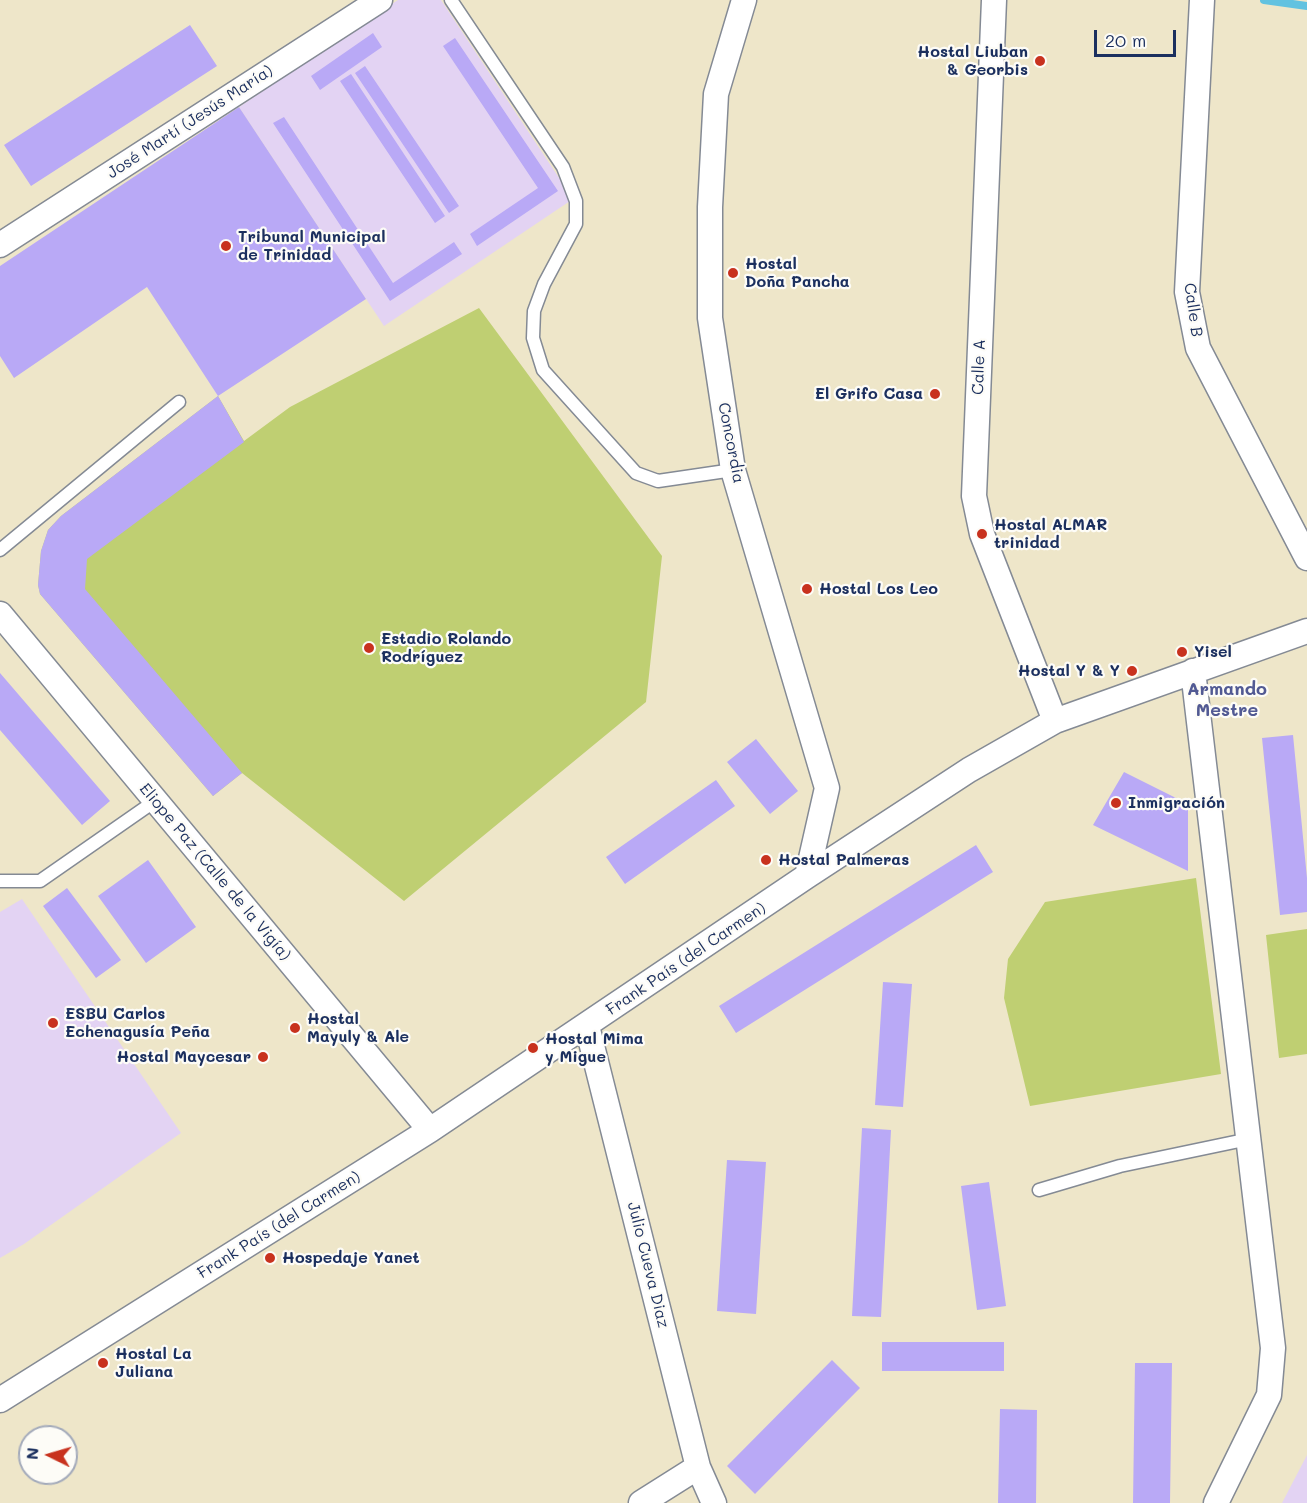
<!DOCTYPE html>
<meta charset="utf-8">
<style>
body{margin:0}
#map{position:relative;width:1307px;height:1503px;overflow:hidden;background:#eee6c9;font-family:Mali,sans-serif}
canvas{display:block}
.north{position:absolute;left:18px;top:1425px;width:60px;height:60px;box-sizing:border-box;background:#fdfcf7;border:2px solid #a3aaba;border-radius:50%;rotate:275deg;font-size:16px;font-weight:700;line-height:24px;text-align:center;color:#1b2f5e}
.north::after{content:'';display:block;margin:auto;width:21px;height:27px;background:#c8321e;clip-path:polygon(50% 0,100% 100%,50% 72%,0 100%)}
.scale{position:absolute;left:1094px;top:30px;width:82px;height:27px;box-sizing:border-box;border:3px solid #1b2f5e;border-top:0;padding-left:8px;font-size:18px;line-height:21px;white-space:nowrap;color:#1b2f5e;-webkit-text-stroke:4px #fdfcf7;paint-order:stroke}
</style>
<div id="map">
<canvas width="1307" height="1503"></canvas>
<div class="north">N</div>
<div class="scale">20 m</div>
</div>
<script>
const context = document.querySelector('canvas').getContext('2d');
context.lineJoin = 'round';
function paint(path, color) { context.fillStyle = color; context.fill(path, 'evenodd'); }
const shape = rows => new Path2D(rows.map(r => 'M' + r).join(''));
function stroke(path, color, width, dash) { context.strokeStyle = color; context.lineWidth = width; context.lineCap = dash ? 'butt' : 'round'; context.setLineDash(dash || []); context.stroke(path); }
function write(font, color, halo, rows, align = 'center') {
  context.font = font + ' Mali,sans-serif'; context.lineWidth = 4.5; context.setLineDash([]); context.textBaseline = 'middle'; context.strokeStyle = halo; context.fillStyle = color; for (const [text, x, y, turn = 0] of rows) {
    context.save(); context.translate(x, y); context.rotate((+turn || 0) * Math.PI / 180); context.textAlign = isNaN(turn) ? turn : align; if (halo) context.strokeText(text, 0, 0); context.fillText(text, 0, 0); context.restore();
  }
}
paint(shape([
 [398,0,441,0,573,199,384,326,239,107],
 [22,899,181,1133,24,1244,0,1258,0,912],
 [1307,1455,1307,1503,1282,1503]
]), '#e3d3f3');
paint(shape([
 [479,308,662,556,646,702,404,901,242,773,213,796,40,594,38,585,41,551,48,530,61,516,218,396,244,441,290,407],
 [1196,878,1221,1074,1030,1106,1004,998,1008,959,1045,902],
 [1307,929,1307,1054,1279,1058,1266,935]
]), '#bfcf72');
stroke(shape([
 [1264,0,1307,6]
]), '#62c2e0', 8);
paint(shape([
 [190,25,217,66,31,186,4,145],
 [373,33,382,47,320,90,311,76],
 [455,38,558,191,477,246,470,234,538,188,443,46],
 [365,66,459,206,449,213,355,73],
 [351,74,445,216,435,223,340,81],
 [239,107,366,299,218,396,147,287,14,378,0,356,0,266],
 [284,117,393,283,454,242,462,254,390,301,273,123],
 [218,396,244,442,87,559,85,589,242,773,213,796,40,594,38,585,41,551,48,530,61,516],
 [0,673,110,801,82,825,0,730],
 [1293,735,1307,878,1307,912,1280,915,1262,738],
 [756,739,798,791,770,814,727,762],
 [1124,772,1188,804,1188,871,1093,825],
 [716,780,735,806,625,884,606,857],
 [976,845,993,872,736,1033,719,1006],
 [148,860,196,927,146,963,98,896],
 [67,888,121,960,96,978,43,906],
 [883,982,912,984,903,1107,875,1105],
 [862,1128,891,1130,881,1317,852,1316],
 [727,1160,766,1162,756,1314,717,1311],
 [989,1182,1006,1306,977,1310,961,1186],
 [882,1342,1004,1342,1004,1371,882,1371],
 [832,1360,860,1388,755,1494,727,1466],
 [1135,1363,1172,1363,1170,1503,1133,1503],
 [1000,1409,1037,1410,1036,1503,998,1503]
]), '#b9a9f6');
const service = shape([
 [451,0,563,167,576,201,576,224,544,284,534,311,533,338,543,370,636,473,658,481,733,470],
 [0,550,179,402],
 [0,881,40,881,155,801],
 [1039,1190,1120,1166,1249,1139]
]);
const minor = shape([
 [744,0,716,94,710,207,710,318,733,470,827,788,807,876],
 [994,0,974,496,982,534,1055,721],
 [1202,0,1187,292,1198,348,1307,558],
 [0,245,380,0],
 [0,614,430,1130],
 [1193,671,1273,1348,1269,1395,1216,1503],
 [587,1026,698,1467,714,1503],
 [0,1400,430,1130,807,876,969,770,1055,721,1307,631],
 [641,1503,698,1467]
]);
stroke(service, '#848a94', 15);
stroke(minor, '#848a94', 27);
stroke(service, '#fff', 12);
stroke(minor, '#fff', 24);
for (const [x, y, r, color] of [
 [1040,61,6,"#c8321e"],
 [226,246,6,"#c8321e"],
 [733,273,6,"#c8321e"],
 [935,394,6,"#c8321e"],
 [982,534,6,"#c8321e"],
 [807,589,6,"#c8321e"],
 [369,648,6,"#c8321e"],
 [1182,652,6,"#c8321e"],
 [1132,671,6,"#c8321e"],
 [1116,803,6,"#c8321e"],
 [766,860,6,"#c8321e"],
 [53,1023,6,"#c8321e"],
 [295,1028,6,"#c8321e"],
 [533,1048,6,"#c8321e"],
 [263,1057,6,"#c8321e"],
 [270,1258,6,"#c8321e"],
 [103,1363,6,"#c8321e"]
]) { const dot = new Path2D(); dot.arc(x, y, r, 0, 2 * Math.PI); context.fillStyle = color; context.fill(dot); stroke(dot, '#fdfcf7', 2); }
write('bold 16px', '#1b2f5e', '#fdfcf7', [
 ["Hostal Liuban",1028,52,"right"],
 ["& Georbis",1028,70,"right"],
 ["Tribunal Municipal",238,237],
 ["de Trinidad",238,255],
 ["Hostal",745,264],
 ["Doña Pancha",745,282],
 ["El Grifo Casa",923,394,"right"],
 ["Hostal ALMAR",994,525],
 ["trinidad",994,543],
 ["Hostal Los Leo",819,589],
 ["Estadio Rolando",381,639],
 ["Rodríguez",381,657],
 ["Yisel",1194,652],
 ["Hostal Y & Y",1120,671,"right"],
 ["Inmigración",1128,803],
 ["Hostal Palmeras",778,860],
 ["ESBU Carlos",65,1014],
 ["Echenagusía Peña",65,1032],
 ["Hostal",307,1019],
 ["Mayuly & Ale",307,1037],
 ["Hostal Mima",545,1039],
 ["y Migue",545,1057],
 ["Hostal Maycesar",251,1057,"right"],
 ["Hospedaje Yanet",282,1258],
 ["Hostal La",115,1354],
 ["Juliana",115,1372]
], 'left');
write('16px', '#1b2f5e', '#fdfcf7', [
 ["José Martí (Jesús María)",190,122,-33],
 ["Calle B",1193,310,82],
 ["Calle A",979,367,-88],
 ["Concordia",731,443,79],
 ["Eliope Paz (Calle de la Vigía)",215,872,50],
 ["Frank País (del Carmen)",686,959,-34],
 ["Frank País (del Carmen)",279,1225,-32],
 ["Julio Cueva Diaz",648,1265,76]
]);
write('bold 18px', '#525a93', '#fdfcf7', [
 ["Armando",1227,689],
 ["Mestre",1227,710]
]);
</script>
